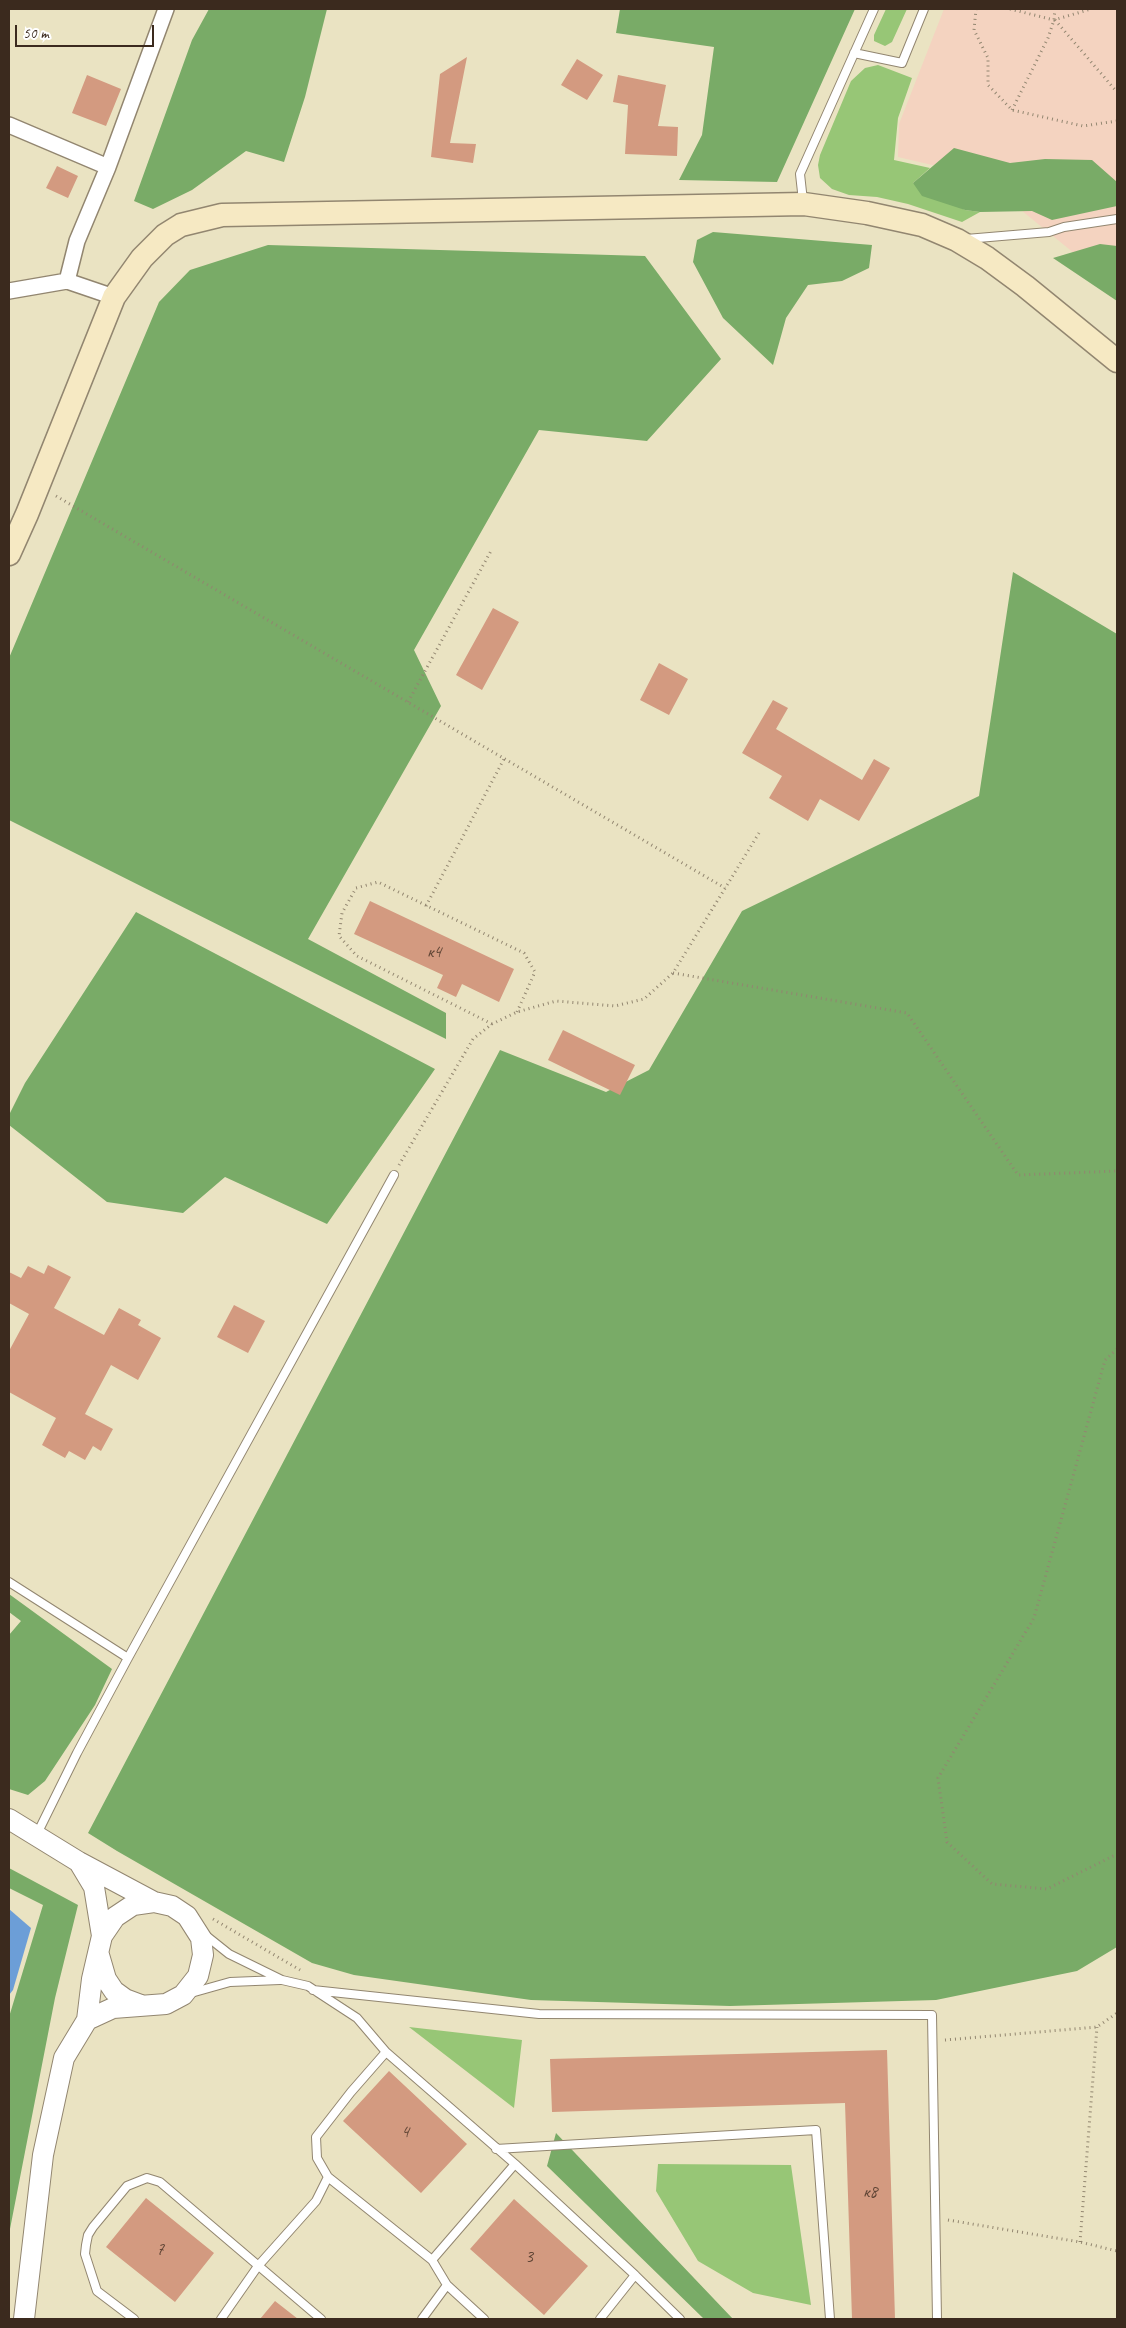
<!DOCTYPE html>
<meta charset="utf-8">
<style>
body{margin:0}
#map{position:relative;width:1126px;height:2328px;overflow:hidden;background:#eae3c2;font-family:Caveat,sans-serif}
canvas{display:block}
.frame{position:absolute;inset:0;border:10px solid #3b2a1e;pointer-events:none}
.scale{position:absolute;left:15px;top:25px;width:139px;height:22px;box-sizing:border-box;border:2px solid #3b2a1e;border-top:0;padding-left:6px;font-size:15px;line-height:18px;white-space:nowrap;color:#3b2a1e;-webkit-text-stroke:4px #fff;paint-order:stroke}
</style>
<div id="map">
<canvas width="1126" height="2328"></canvas>
<div class="frame"></div>
<div class="scale">50 m</div>
</div>
<script>
const context = document.querySelector('canvas').getContext('2d');
context.lineJoin = 'round';
function paint(path, color) { context.fillStyle = color; context.fill(path, 'evenodd'); }
const shape = rows => new Path2D(rows.map(r => 'M' + r).join(''));
function stroke(path, color, width, dash) { context.strokeStyle = color; context.lineWidth = width; context.lineCap = dash ? 'butt' : 'round'; context.setLineDash(dash || []); context.stroke(path); }
function write(font, color, halo, rows, align = 'center') {
  context.font = font + ' Caveat,sans-serif'; context.lineWidth = 5; context.setLineDash([]); context.textBaseline = 'middle'; context.strokeStyle = halo; context.fillStyle = color; for (const [text, x, y, turn = 0] of rows) {
    context.save(); context.translate(x, y); context.rotate((+turn || 0) * Math.PI / 180); context.textAlign = isNaN(turn) ? turn : align; if (halo) context.strokeText(text, 0, 0); context.fillText(text, 0, 0); context.restore();
  }
}
paint(shape([
 [944,9,1117,9,1117,288,979,176,898,157,899,124]
]), '#f4d3c0');
paint(shape([
 [886,9,907,9,892,42,885,46,874,41,874,35],
 [878,65,912,78,898,118,894,160,930,168,913,183,965,210,980,212,962,222,908,204,877,197,849,195,832,189,820,178,818,165,820,155,851,81,865,68],
 [409,2027,522,2040,514,2108],
 [658,2164,791,2165,811,2305,753,2293,698,2261,656,2191]
]), '#97c676');
paint(shape([
 [209,9,327,9,305,97,284,162,246,151,192,190,153,209,134,201,192,40],
 [620,9,855,9,777,182,679,180,702,135,714,47,616,33],
 [954,148,1010,163,1045,159,1092,160,1117,182,1117,206,1052,220,1032,211,980,212,965,210,922,196,913,183],
 [713,232,872,245,869,268,842,281,808,285,786,318,773,365,723,318,693,262,697,240],
 [1100,244,1117,246,1117,301,1053,258],
 [268,245,645,256,721,359,647,441,539,430,414,650,441,706,308,939,446,1013,446,1039,9,820,9,658,159,302,190,270],
 [1013,572,1117,634,1117,1947,1077,1971,936,2000,730,2006,531,2000,354,1975,312,1963,117,1851,88,1833,500,1050,606,1092,649,1070,742,911,979,796],
 [136,912,435,1069,327,1224,225,1177,183,1213,107,1202,9,1125,9,1115,25,1083],
 [9,1594,112,1669,95,1705,45,1781,28,1795,9,1789,9,1635,21,1621,9,1612],
 [9,1868,78,1905,55,1998,9,2234,9,2017,43,1905,9,1888],
 [556,2133,733,2319,704,2319,547,2166]
]), '#79ab67');
paint(shape([
 [9,1909,31,1928,13,1990,9,1995]
]), '#6c9ed7');
paint(shape([
 [467,57,450,143,476,144,473,163,431,157,440,74],
 [577,59,603,75,587,100,561,85],
 [87,75,121,89,106,126,72,113],
 [618,75,666,85,658,126,678,127,677,156,625,154,628,105,613,102],
 [57,166,78,176,68,198,46,188],
 [493,608,519,622,482,690,456,675],
 [659,663,688,679,669,715,640,700],
 [773,700,788,708,776,729,862,780,874,759,890,768,859,821,820,799,808,821,769,798,782,776,742,753],
 [370,901,514,969,499,1002,462,984,456,997,437,988,443,975,354,934],
 [563,1030,635,1065,620,1095,548,1060],
 [48,1265,71,1277,54,1308,104,1335,119,1308,141,1320,138,1325,161,1338,138,1380,111,1365,85,1414,113,1429,101,1451,93,1446,85,1460,69,1451,65,1458,42,1445,56,1418,9,1392,9,1351,29,1314,9,1303,9,1272,21,1278,28,1266,44,1274],
 [234,1305,265,1321,248,1353,217,1337],
 [887,2050,895,2319,852,2319,845,2103,552,2112,550,2059],
 [389,2071,467,2144,421,2193,343,2121],
 [146,2198,214,2253,175,2302,106,2247],
 [514,2199,588,2266,544,2315,470,2249],
 [275,2301,298,2319,260,2319]
]), '#d39a80');
const service = shape([
 [854,53,902,63,924,9],
 [803,201,800,174,874,9],
 [966,239,1049,232,1064,227,1117,219],
 [9,1582,128,1658],
 [37,1834,77,1753,128,1658,394,1175],
 [204,1934,229,1954,282,1980,308,1986,357,2018,386,2052,515,2164,635,2275,680,2319],
 [313,1990,539,2014,932,2015,937,2319],
 [191,1993,230,1982,280,1980],
 [386,2052,351,2092,316,2137,317,2158,328,2177,432,2260,447,2285,484,2319],
 [496,2149,816,2130,830,2319],
 [432,2260,515,2164],
 [134,2319,97,2291,85,2254,86,2245,88,2235,93,2227,127,2186,147,2178,160,2182,321,2319],
 [221,2319,258,2266,316,2201,328,2177],
 [422,2319,447,2285],
 [600,2319,635,2275]
]);
const minor = shape([
 [9,125,108,167],
 [67,281,77,241,108,167,166,9],
 [9,291,67,281,114,297]
]);
const tertiary = shape([
 [9,1819,79,1862,154,1902,172,1906,187,1916,201,1938,203,1955,198,1976,183,1995,166,2004,113,2008,87,2020],
 [102,1936,115,1917,133,1905,154,1902],
 [99,1955,106,1979,114,1991,125,1999,141,2005],
 [24,2319,43,2155,64,2058,87,2020,92,1979,102,1936,94,1887,79,1862]
]);
const secondary = shape([
 [9,554,27,514,114,297,142,258,165,235,181,225,222,215,804,204,867,213,922,225,957,240,987,258,1025,286,1117,361]
]);
stroke(service, '#928670', 10);
stroke(minor, '#928670', 18);
stroke(tertiary, '#928670', 22);
stroke(secondary, '#928670', 25);
stroke(shape([
 [976,9,974,30,988,58,988,85,1012,110,1083,126,1117,121],
 [1010,9,1054,20,1091,9],
 [1055,20,1117,92],
 [1012,110,1048,38,1054,20,1055,9],
 [56,496,725,888],
 [408,702,492,549],
 [426,906,504,759],
 [673,973,907,1013,1018,1175,1117,1171],
 [492,1024,357,956,339,936,342,913,356,888,378,882,524,953,535,972,517,1012],
 [399,1165,473,1039,492,1024,517,1012,556,1001,615,1006,644,999,673,973,759,833],
 [1117,1349,1105,1360,1034,1618,938,1778,947,1842,992,1884,1047,1889,1117,1854],
 [213,1919,300,1970],
 [945,2040,1097,2027,1117,2013],
 [948,2220,1080,2242,1117,2251],
 [1080,2242,1097,2027]
]), '#928670', 3, [1, 4]);
stroke(service, '#fff', 8);
stroke(minor, '#fff', 15);
stroke(tertiary, '#fff', 20);
stroke(secondary, '#f6e9c3', 22);
write('18px', '#614636', null, [
 ["к4",434,952],
 ["4",405,2132],
 ["к8",870,2192],
 ["7",160,2250],
 ["3",529,2257]
]);
</script>
